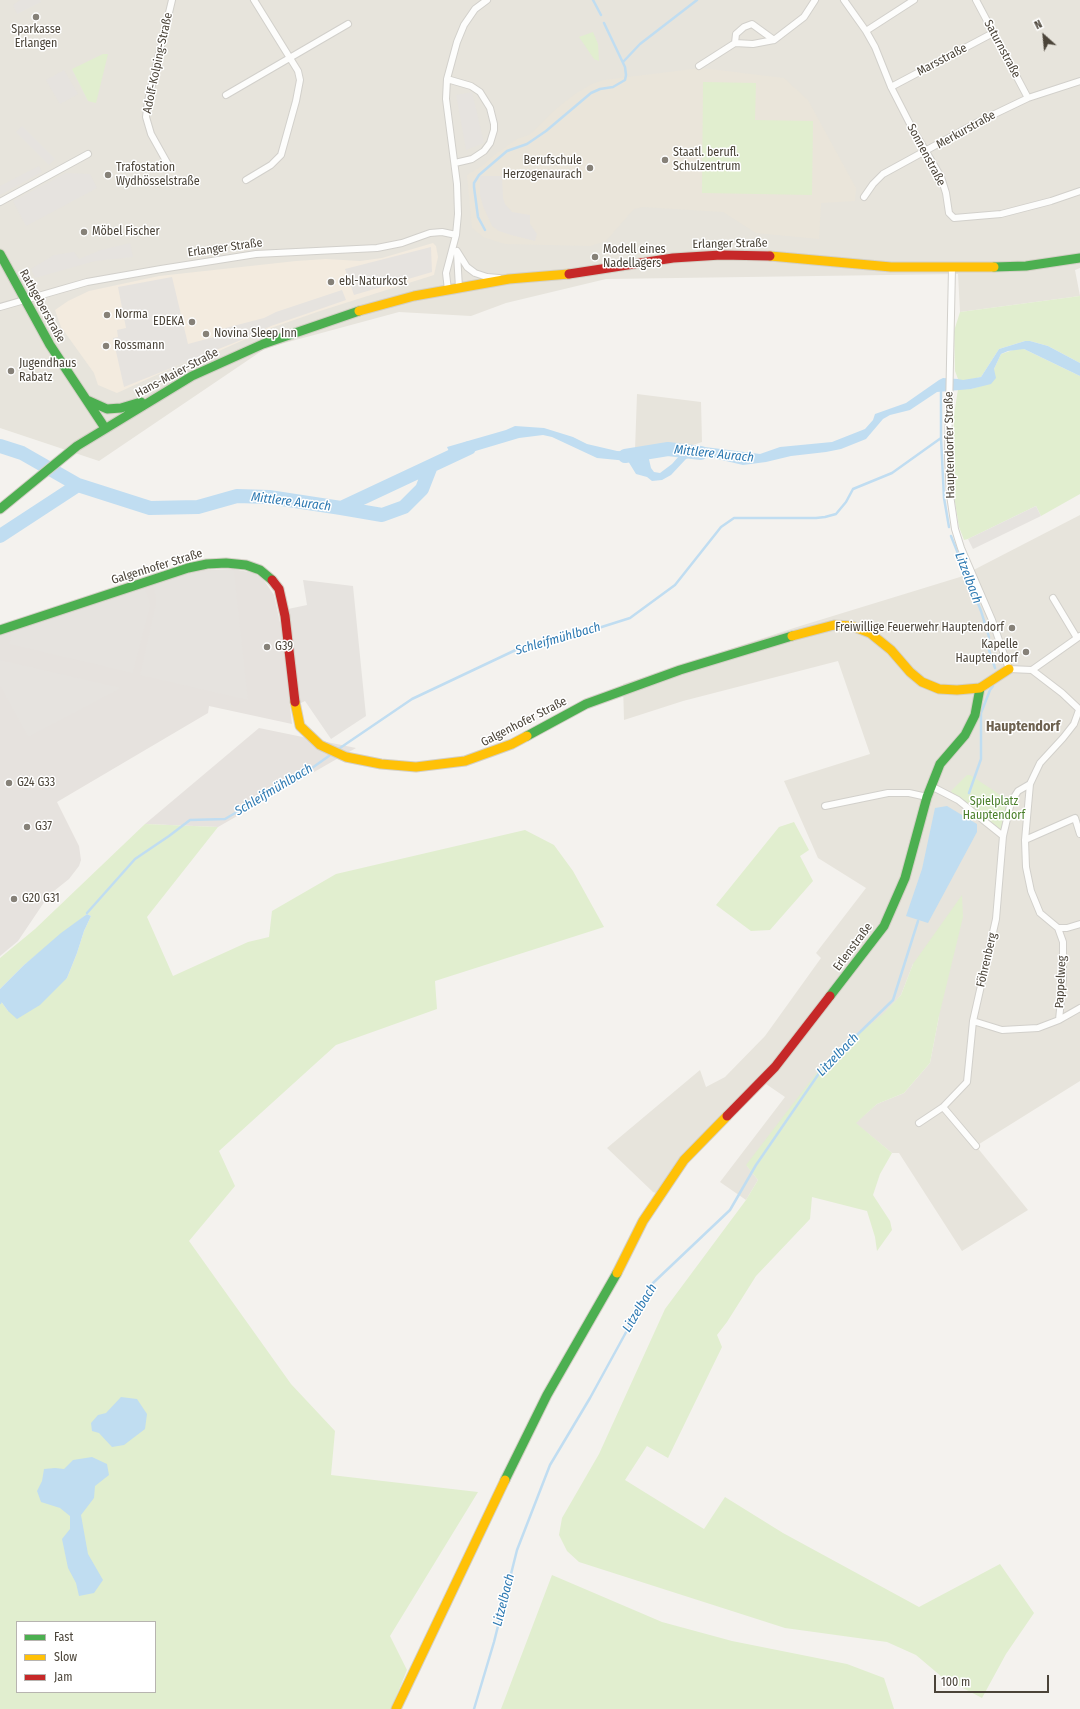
<!DOCTYPE html>
<meta charset="utf-8">
<style>
body{margin:0}
#map{position:relative;width:1080px;height:1709px;overflow:hidden;background:#f4f2ee;font-family:"Fira Sans Condensed",sans-serif}
canvas{display:block}
.legend{position:absolute;left:16px;top:1621px;width:140px;height:72px;box-sizing:border-box;background:#fff;border:1px solid #b7b4b0;margin:0;padding:5px 7px;list-style:none;font-size:12px;color:#4b4439}
.legend li{display:flex;align-items:center;gap:8px;height:20px}
.legend b{width:20px;border:1px solid #b7b4b0}
.north{position:absolute;left:1024px;top:16px;width:40px;height:40px;-webkit-text-stroke:3px #fff;paint-order:stroke;rotate:333deg;font-size:11px;font-weight:700;line-height:16px;text-align:center;color:#4b4439}
.north::after{content:'';display:block;margin:auto;width:14px;height:18px;background:#4b4439;clip-path:polygon(50% 0,100% 100%,50% 72%,0 100%)}
.scale{position:absolute;left:934px;top:1675px;width:115px;height:18px;box-sizing:border-box;border:2px solid #4b4439;border-top:0;padding-left:5px;font-size:12px;line-height:14px;white-space:nowrap;color:#4b4439;-webkit-text-stroke:3px #fff;paint-order:stroke}
</style>
<div id="map">
<canvas width="1080" height="1709"></canvas>
<ul class="legend">
<li><b style="height:5px;background:#4caf50"></b>Fast</li>
<li><b style="height:5px;background:#ffc107"></b>Slow</li>
<li><b style="height:5px;background:#c62828"></b>Jam</li>
</ul>
<div class="north">N</div>
<div class="scale">100 m</div>
</div>
<script>
const context = document.querySelector('canvas').getContext('2d');
context.lineJoin = 'round';
function paint(path, color) { context.fillStyle = color; context.fill(path, 'evenodd'); }
const shape = rows => new Path2D(rows.map(r => 'M' + r).join(''));
function stroke(path, color, width, dash) { context.strokeStyle = color; context.lineWidth = width; context.lineCap = dash ? 'butt' : 'round'; context.setLineDash(dash || []); context.stroke(path); }
function write(font, color, halo, rows, align = 'center') {
  context.font = font + ' "Fira Sans Condensed",sans-serif'; context.lineWidth = 3; context.setLineDash([]); context.textBaseline = 'middle'; context.strokeStyle = halo; context.fillStyle = color; for (const [text, x, y, turn = 0] of rows) {
    context.save(); context.translate(x, y); context.rotate((+turn || 0) * Math.PI / 180); context.textAlign = isNaN(turn) ? turn : align; if (halo) context.strokeText(text, 0, 0); context.fillText(text, 0, 0); context.restore();
  }
}
paint(shape([
 [0,0,1080,0,1080,268,1075,270,1080,296,960,312,958,274,606,279,506,303,471,316,399,312,266,348,99,461,0,428],
 [637,394,701,402,702,442,668,453,635,450],
 [1080,515,1080,1081,976,1146,1028,1210,962,1251,899,1153,892,1153,855,1123,877,1104,904,1093,930,1063,939,1016,913,964,901,995,747,1166,758,1180,746,1200,720,1182,785,1097,766,1084,692,1158,673,1182,666,1196,653,1192,607,1148,700,1070,706,1087,725,1077,765,1036,821,958,816,953,866,888,818,858,784,781,870,754,838,661,683,701,624,720,623,684,797,627,960,577]
]), '#e7e4dc');
paint(shape([
 [433,243,436,246,438,257,434,275,320,311,268,329,219,351,183,363,117,393,98,385,94,373,61,327,55,310,68,301,89,291,159,276,296,261,326,259,360,261,382,258]
]), '#f3ebdf');
paint(shape([
 [233,569,254,573,263,579,274,595,281,627,292,724,209,706,208,713,57,802,79,846,81,860,79,866,69,879,49,895,18,941,0,956,0,634,190,572,203,570],
 [259,728,356,748,218,827,145,824]
]), '#e6e2de');
paint(shape([
 [701,68,784,78,808,100,856,188,855,201,821,203,819,239,756,233,723,212,643,207,634,209,606,241,590,246,505,244,483,237,472,228,467,175,482,166,494,155,517,139,529,135,557,108,575,94,592,84,604,80]
]), '#eae5da');
paint(shape([
 [593,32,598,44,599,61,594,59,579,37],
 [103,54,108,54,96,103,88,101,72,69],
 [703,82,756,83,755,120,813,121,812,195,702,193],
 [1080,296,1080,363,1048,346,1030,341,1025,341,999,349,981,377,963,381,958,379,955,371,954,331,960,312],
 [1016,349,1024,349,1080,376,1080,494,1041,516,1036,506,968,539,964,540,959,527,953,490,954,415,958,389,971,389,981,386,994,369,1001,354],
 [967,775,970,775,1011,802,1003,836,958,800,951,791],
 [794,822,809,850,800,856,813,881,770,930,751,931,716,905,779,827],
 [145,824,218,827,147,917,173,976,248,942,269,937,272,911,336,874,525,830,554,845,573,871,604,927,435,981,437,1009,336,1045,219,1151,235,1186,189,1241,291,1384,335,1431,331,1475,478,1492,390,1636,407,1670,391,1709,0,1709,0,1000,8,1011,67,978,77,953,84,931,91,916,87,914,24,965,0,989,0,958,35,929],
 [17,1622,155,1622,155,1692,17,1692],
 [962,895,963,917,939,1016,930,1063,904,1093,877,1104,856,1123,892,1153,880,1174,873,1195,890,1221,892,1230,877,1251,875,1237,867,1211,812,1197,810,1219,756,1276,727,1322,717,1335,722,1347,668,1458,647,1446,625,1480,704,1529,725,1497,783,1533,919,1607,1000,1564,1034,1613,1006,1654,982,1698,942,1677,916,1655,887,1642,785,1628,579,1562,567,1551,559,1535,562,1518,599,1454,665,1309,746,1200,758,1180,746,1165,825,1062,883,1014,901,995,913,964],
 [552,1575,662,1622,732,1641,847,1664,884,1678,894,1709,501,1709]
]), '#e1eecf');
paint(shape([
 [20,0,40,0,41,2,17,14,13,5],
 [64,70,78,94,60,104,46,80],
 [472,92,484,143,466,150,456,95],
 [22,126,55,159,49,165,16,132],
 [39,166,42,172,0,195,0,186],
 [66,173,90,174,97,188,26,226,13,201],
 [480,176,502,176,503,198,505,204,512,212,530,215,530,224,537,234,535,241,511,235,499,231,492,226,483,206,480,195],
 [130,243,133,257,95,261,35,278,31,269,54,255,74,252,79,259,101,250],
 [431,247,432,272,354,295,345,269],
 [172,277,188,344,214,337,214,331,264,318,276,312,342,290,346,300,271,326,251,336,124,387,113,338,118,337,117,330,126,328,118,287],
 [1036,506,1041,516,973,549,968,539],
 [222,570,234,571,248,700,140,675,156,603,156,598,153,586,190,574],
 [303,580,353,586,366,716,331,739,305,701,299,704,288,609,307,605],
 [145,589,149,599,150,606,133,673,9,644,12,633],
 [0,660,121,688,28,737,0,686]
]), '#e6e3df');
paint(shape([
 [1025,341,1030,341,1048,346,1080,363,1080,376,1024,349,1008,351,1001,354,994,369,996,378,991,384,971,389,937,392,910,410,890,415,883,419,866,439,841,449,826,452,791,456,766,462,743,465,696,454,686,459,671,475,662,480,652,481,647,477,636,474,628,461,597,458,552,437,543,435,519,438,452,458,447,447,506,430,515,426,544,428,573,437,587,444,617,451,638,452,648,455,651,468,654,472,660,473,672,464,687,447,705,447,760,454,780,447,832,442,865,429,873,420,875,414,906,403,939,380,943,378,958,379,963,380,981,377,999,349],
 [947,806,977,824,977,832,928,923,906,916,922,869,935,808],
 [87,914,91,916,84,931,77,953,67,978,40,1005,17,1019,8,1011,0,1000,0,989,24,965,61,933],
 [121,1397,137,1399,147,1414,145,1429,124,1445,112,1447,99,1433,92,1431,91,1423,98,1415,106,1413],
 [92,1457,107,1464,109,1475,95,1486,94,1498,81,1515,88,1554,103,1580,94,1593,79,1596,76,1583,68,1568,62,1539,70,1529,70,1516,60,1508,41,1502,37,1491,42,1481,44,1469,55,1468,64,1469,73,1460]
]), '#c0ddf1');
stroke(shape([
 [593,0,601,15],
 [623,62,640,44,697,0],
 [485,230,478,217,474,187,474,183,479,175,507,151,527,144,546,131,591,93,600,89,613,87,625,80,626,75,625,67,604,23],
 [941,438,944,498,949,527],
 [951,536,981,611,989,637,987,644,995,668],
 [337,750,412,699,522,647,589,631,630,618,675,585,721,527,734,518,816,518,825,517,836,514,846,502,853,489,892,473,941,438,941,388],
 [969,793,981,759,981,713,990,690,993,686],
 [87,913,135,859,169,836,190,820,225,819,312,768,333,753],
 [0,1003,1,1001],
 [474,1709,494,1642,517,1550,550,1465,590,1398,653,1283,730,1210,756,1165,822,1069,893,1000,918,921]
]), '#c0ddf1', 2.5);
stroke(shape([
 [0,446,22,453,78,485,150,508,198,507,237,496,269,497,341,508,469,448],
 [625,456,668,449,701,453],
 [341,508,382,515,404,507,422,489,431,466],
 [0,536,78,485]
]), '#c0ddf1', 14);
const street = shape([
 [844,0,866,31,875,47,891,87,911,126,941,177,946,193,949,213,954,218,1001,214,1051,201,1080,191],
 [976,0,1028,98],
 [866,31,914,0],
 [735,43,736,34,744,27,752,24,774,40],
 [699,66,735,43,753,44,774,40,804,17,815,0],
 [447,79,471,86,480,92,490,108,494,124,494,130,490,143,484,151,472,159,455,163],
 [891,87,993,33],
 [226,95,348,24],
 [170,168,151,134,146,117,148,101,172,0],
 [246,180,271,165,281,155,296,101,300,80,298,71,254,0],
 [864,197,873,184,883,174,978,122,1028,98,1080,81],
 [0,202,88,154],
 [457,251,467,267,475,273,487,277,499,278],
 [457,253,459,288],
 [952,268,948,457,950,495,955,529,961,548,992,620,1009,669,1032,670,1062,693,1080,710],
 [448,290,446,273,456,235,458,214,457,184,446,99,447,79,457,42,464,25,475,9,487,0],
 [0,307,87,282,161,269,256,254,377,248,402,243,430,233,442,232,456,235],
 [1053,598,1077,638],
 [1032,670,1080,636],
 [1079,710,1074,724,1063,738,1040,763,1030,784,1025,840,1026,867,1031,891,1040,913,1058,928,1067,928,1080,924],
 [931,786,958,800,1003,836],
 [825,806,888,793,909,793,927,797],
 [1025,840,1075,818,1080,834],
 [1059,1020,1080,1008],
 [973,1021,1002,1030,1038,1028,1059,1020,1063,979,1063,942,1058,928],
 [943,1107,976,1146],
 [919,1123,943,1107,967,1082,973,1021,996,919,1003,836,1011,802,1018,791,1030,784]
]);
const fast = shape([
 [0,254,50,345,105,428],
 [994,267,1026,266,1080,258],
 [87,400,107,409,121,408,141,402],
 [0,509,77,446,192,376,263,344,359,311],
 [0,630,188,568,207,564,226,563,246,565,260,570,272,580],
 [527,736,586,704,680,670,792,636],
 [830,996,884,926,905,878,927,797,940,764,965,735,975,715,980,688],
 [505,1480,547,1395,617,1273]
]);
const slow = shape([
 [770,256,891,267,994,267],
 [359,311,414,296,509,279,569,274],
 [792,636,834,625,852,626,870,633,891,650,910,672,922,682,939,689,957,690,980,688,1009,669],
 [295,702,300,726,320,745,346,757,381,764,416,767,465,761,512,744,527,736],
 [617,1273,643,1221,684,1160,727,1116],
 [396,1709,505,1480]
]);
const jam = shape([
 [569,274,673,258,721,255,770,256],
 [272,580,279,589,285,616,295,702],
 [727,1116,775,1067,830,996]
]);
stroke(street, '#d2d0cb', 8);
stroke(fast, '#d3cfc5', 11);
stroke(slow, '#d3cfc5', 11);
stroke(jam, '#d3cfc5', 11);
stroke(street, '#fdfdfc', 6);
stroke(fast, '#4caf50', 9);
stroke(slow, '#ffc107', 9);
stroke(jam, '#c62828', 9);
for (const [x, y, r, color] of [
 [36,17,4,"#868178"],
 [665,160,4,"#868178"],
 [590,168,4,"#868178"],
 [108,175,4,"#868178"],
 [84,232,4,"#868178"],
 [595,257,4,"#868178"],
 [331,282,4,"#868178"],
 [107,315,4,"#868178"],
 [192,322,4,"#868178"],
 [206,334,4,"#868178"],
 [106,346,4,"#868178"],
 [11,371,4,"#868178"],
 [1012,628,4,"#868178"],
 [267,647,4,"#868178"],
 [1026,652,4,"#868178"],
 [9,783,4,"#868178"],
 [27,827,4,"#868178"],
 [14,899,4,"#868178"]
]) { const dot = new Path2D(); dot.arc(x, y, r, 0, 2 * Math.PI); context.fillStyle = color; context.fill(dot); stroke(dot, '#fff', 1.5); }
write('12px', '#4b4439', '#fff', [
 ["Sparkasse",36,30,"center"],
 ["Erlangen",36,44,"center"],
 ["Staatl. berufl.",673,153],
 ["Schulzentrum",673,167],
 ["Berufschule",582,161,"right"],
 ["Herzogenaurach",582,175,"right"],
 ["Trafostation",116,168],
 ["Wydhösselstraße",116,182],
 ["Möbel Fischer",92,232],
 ["Modell eines",603,250],
 ["Nadellagers",603,264],
 ["ebl-Naturkost",339,282],
 ["Norma",115,315],
 ["EDEKA",184,322,"right"],
 ["Novina Sleep Inn",214,334],
 ["Rossmann",114,346],
 ["Jugendhaus",19,364],
 ["Rabatz",19,378],
 ["Freiwillige Feuerwehr Hauptendorf",1004,628,"right"],
 ["Kapelle",1018,645,"right"],
 ["Hauptendorf",1018,659,"right"],
 ["G39",275,647],
 ["G24 G33",17,783],
 ["G37",35,827],
 ["G20 G31",22,899]
], 'left');
write('12px', '#4b4439', '#fff', [
 ["Saturnstraße",1002,49,62],
 ["Marsstraße",942,60,-28],
 ["Adolf-Kolping-Straße",158,63,-78],
 ["Merkurstraße",966,130,-29],
 ["Sonnenstraße",926,155,62],
 ["Erlanger Straße",730,244,-1],
 ["Erlanger Straße",225,248,-8],
 ["Rathgeberstraße",42,306,61],
 ["Hans-Maier-Straße",177,373,-28],
 ["Hauptendorfer Straße",950,445,-91],
 ["Galgenhofer Straße",157,567,-17],
 ["Galgenhofer Straße",524,722,-27],
 ["Erlenstraße",853,947,-53],
 ["Föhrenberg",987,960,-77],
 ["Pappelweg",1061,982,-87]
]);
write('12px', '#4a7f2a', '#fff', [
 ["Spielplatz",994,802],
 ["Hauptendorf",994,816]
]);
write('italic 13px', '#2e7ab2', '#fff', [
 ["Mittlere Aurach",714,454,6],
 ["Mittlere Aurach",291,502,7],
 ["Litzelbach",968,578,69],
 ["Schleifmühlbach",558,639,-16],
 ["Schleifmühlbach",274,790,-31],
 ["Litzelbach",838,1055,-46],
 ["Litzelbach",640,1308,-59],
 ["Litzelbach",504,1600,-76]
]);
write('bold 14px', '#6e6250', '#fff', [
 ["Hauptendorf",1023,727]
]);
</script>
